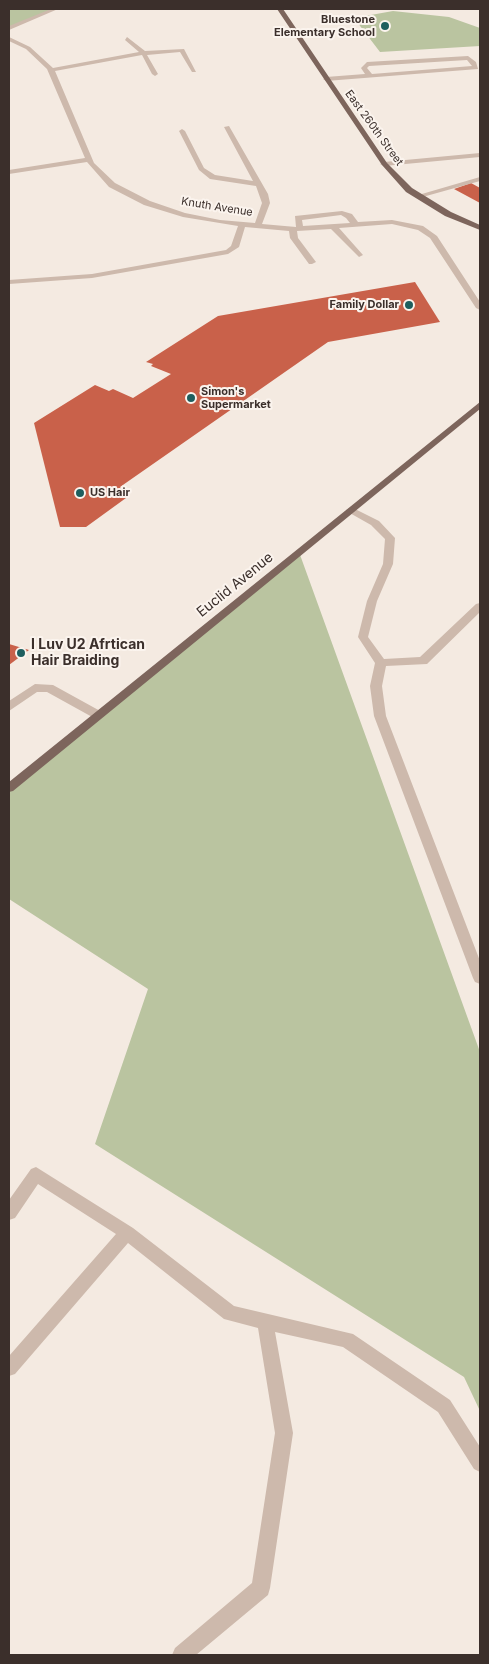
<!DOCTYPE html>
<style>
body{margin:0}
#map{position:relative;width:489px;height:1664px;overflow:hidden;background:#f4eae1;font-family:Inter,sans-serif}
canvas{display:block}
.frame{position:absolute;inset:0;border:10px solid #3b2f2b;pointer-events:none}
</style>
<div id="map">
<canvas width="489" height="1664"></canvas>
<div class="frame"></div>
</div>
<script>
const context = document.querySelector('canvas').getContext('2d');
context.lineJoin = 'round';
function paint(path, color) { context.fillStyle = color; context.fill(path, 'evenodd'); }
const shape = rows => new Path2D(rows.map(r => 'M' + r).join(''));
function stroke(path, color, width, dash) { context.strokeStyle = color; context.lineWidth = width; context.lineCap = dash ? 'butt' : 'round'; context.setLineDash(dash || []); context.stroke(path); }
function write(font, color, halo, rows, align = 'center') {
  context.font = font + ' Inter,sans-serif'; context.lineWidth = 4; context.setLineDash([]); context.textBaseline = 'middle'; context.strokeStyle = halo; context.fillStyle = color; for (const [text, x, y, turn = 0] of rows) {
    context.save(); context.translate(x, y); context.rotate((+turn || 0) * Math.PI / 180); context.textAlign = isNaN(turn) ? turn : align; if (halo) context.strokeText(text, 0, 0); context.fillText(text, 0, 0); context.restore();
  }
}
paint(shape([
 [9,9,55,9,9,28],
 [393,11,449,17,480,28,480,46,380,52,354,18],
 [299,552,480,1052,480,1411,464,1377,95,1144,148,989,9,899,9,788]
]), '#bac4a0');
paint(shape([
 [471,183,480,188,480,203,454,189],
 [415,282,440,322,328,342,120,487,126,498,86,527,60,527,34,423,95,385,109,391,113,389,133,398,171,374,151,366,153,364,146,362,218,316],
 [9,644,29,650,9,665]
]), '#c9614a');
paint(shape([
 [51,9,58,9,9,30,9,26,51,9],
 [9,37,30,47,53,68,139,52,125,40,127,37,145,51,184,49,196,72,192,72,180,52,147,55,158,74,155,76,152,74,142,55,55,71,94,163,115,183,150,201,185,213,220,220,255,223,262,203,256,186,210,179,199,170,179,131,182,129,185,131,204,168,215,175,253,181,224,127,229,126,268,194,270,203,262,224,296,227,295,216,342,211,352,214,358,222,392,220,423,226,437,236,480,302,480,310,476,308,430,238,418,230,392,224,339,228,363,255,359,257,331,229,297,231,298,238,316,262,312,264,309,264,290,238,289,231,245,227,239,247,228,254,92,278,9,284,9,280,92,274,226,250,231,246,238,226,183,217,144,205,109,187,87,162,9,174,9,170,85,158,47,69,26,49,9,41,9,37],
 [341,215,346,218,350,223,303,226,302,220,341,215],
 [468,56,476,62,478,69,326,81,323,79,326,77,365,74,361,68,367,62,468,56],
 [467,60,472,66,372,74,367,68,369,66,467,60],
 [480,153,480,157,384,166,380,164,384,162,480,153],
 [480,177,480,181,419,198,415,196,480,177],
 [351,507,379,521,395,538,393,564,377,601,368,637,384,659,420,657,476,604,480,603,480,612,427,664,386,666,382,686,386,716,480,961,480,984,475,982,473,978,374,716,370,686,375,663,358,637,367,601,383,564,385,539,371,525,348,512,346,510,351,507],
 [35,684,53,685,102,712,104,715,102,718,94,718,47,692,37,692,9,711,9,701,35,684],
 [36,1167,133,1228,234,1306,353,1334,450,1400,480,1447,480,1472,474,1469,438,1412,343,1347,275,1332,293,1433,270,1588,268,1595,196,1655,172,1655,175,1648,252,1583,275,1433,258,1328,224,1319,128,1243,15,1374,9,1376,9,1356,116,1234,38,1184,15,1218,9,1220,9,1200,31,1169,36,1167]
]), '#cdb9ac');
paint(shape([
 [277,9,283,9,387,163,412,188,451,212,480,225,480,230,445,216,406,192,382,165,277,9],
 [480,402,480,409,13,791,9,792,9,782,480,402]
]), '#7d655c');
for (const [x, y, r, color] of [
 [385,26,5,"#1e5e5e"],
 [409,305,5,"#1e5e5e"],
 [191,398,5,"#1e5e5e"],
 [80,493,5,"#1e5e5e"],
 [21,653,5,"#1e5e5e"]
]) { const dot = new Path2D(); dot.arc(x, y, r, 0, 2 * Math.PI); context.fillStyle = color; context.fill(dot); stroke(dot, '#fbf4ee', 2); }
write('bold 11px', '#3b2f2b', '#fbf4ee', [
 ["Bluestone",375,20],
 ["Elementary School",375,33],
 ["Family Dollar",399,305],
 ["Simon's",201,392,"left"],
 ["Supermarket",201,405,"left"],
 ["US Hair",90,493,"left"]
], 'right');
write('11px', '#3b2f2b', '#fbf4ee', [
 ["East 260th Street",374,128,54],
 ["Knuth Avenue",217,207,9]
]);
write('14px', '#3b2f2b', '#fbf4ee', [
 ["Euclid Avenue",235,585,-39]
]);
write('bold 14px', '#3b2f2b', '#fbf4ee', [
 ["I Luv U2 Afrtican",31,645],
 ["Hair Braiding",31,661]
], 'left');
</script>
